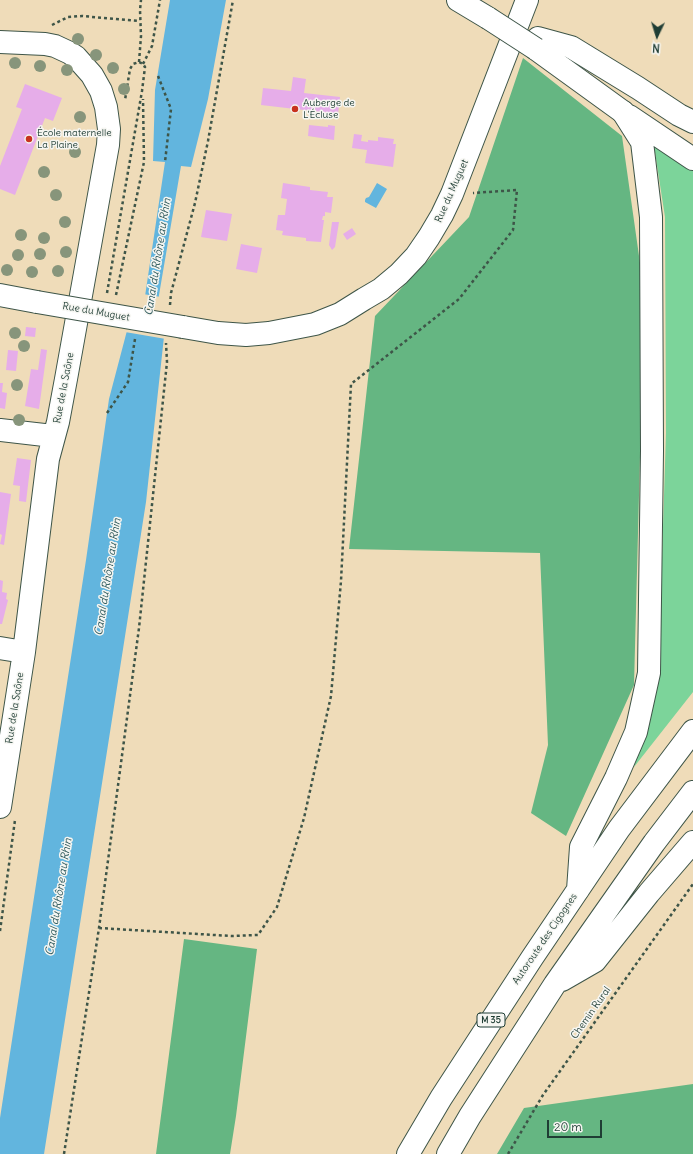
<!DOCTYPE html>
<meta charset="utf-8">
<style>
body{margin:0}
#map{position:relative;width:693px;height:1154px;overflow:hidden;background:#efdcb9;font-family:Delius,sans-serif}
canvas{display:block}
.north{position:absolute;left:637px;top:16px;width:40px;height:40px;-webkit-text-stroke:3px #f6f6f2;paint-order:stroke;rotate:184deg;font-size:11px;font-weight:700;line-height:16px;text-align:center;color:#1f3d34}
.north::after{content:'';display:block;margin:auto;width:14px;height:18px;background:#1f3d34;clip-path:polygon(50% 0,100% 100%,50% 72%,0 100%)}
.scale{position:absolute;left:547px;top:1120px;width:55px;height:18px;box-sizing:border-box;border:2px solid #1f3d34;border-top:0;padding-left:5px;font-size:12px;line-height:14px;white-space:nowrap;color:#1f3d34;-webkit-text-stroke:3px #f6f6f2;paint-order:stroke}
</style>
<div id="map">
<canvas width="693" height="1154"></canvas>
<div class="north">N</div>
<div class="scale">20 m</div>
</div>
<script>
const context = document.querySelector('canvas').getContext('2d');
context.lineJoin = 'round';
function paint(path, color) { context.fillStyle = color; context.fill(path, 'evenodd'); }
const shape = rows => new Path2D(rows.map(r => 'M' + r).join(''));
function stroke(path, color, width, dash) { context.strokeStyle = color; context.lineWidth = width; context.lineCap = dash ? 'butt' : 'round'; context.setLineDash(dash || []); context.stroke(path); }
function write(font, color, halo, rows, align = 'center') {
  context.font = font + ' Delius,sans-serif'; context.lineWidth = 3; context.setLineDash([]); context.textBaseline = 'middle'; context.strokeStyle = halo; context.fillStyle = color; for (const [text, x, y, turn = 0] of rows) {
    context.save(); context.translate(x, y); context.rotate((+turn || 0) * Math.PI / 180); context.textAlign = isNaN(turn) ? turn : align; if (halo) context.strokeText(text, 0, 0); context.fillText(text, 0, 0); context.restore();
  }
}
paint(shape([
 [654,146,693,150,693,692,634,767,658,684,666,433,665,217]
]), '#7cd49a');
paint(shape([
 [523,58,622,136,641,270,640,457,634,685,566,836,531,813,548,745,540,553,349,549,375,316,469,217],
 [184,939,257,949,236,1116,230,1154,156,1154],
 [693,1084,693,1154,497,1154,524,1108]
]), '#65b682');
paint(shape([
 [170,0,226,0,208,99,191,167,181,166,159,295,158,305,160,308,167,309,146,502,44,1154,0,1154,0,1118,86,560,109,399,134,304,144,303,165,162,153,161,155,90],
 [377,183,387,189,376,208,365,202,365,200,366,198,369,197]
]), '#62b5de');
paint(shape([
 [143,294,161,297,160,304,161,307,168,308,166,339,125,332,132,304,142,301]
]), '#efdcb9');
paint(shape([
 [293,77,306,79,304,93,340,97,338,114,261,105,263,88,291,91],
 [25,84,62,98,53,121,45,118,15,195,0,189,0,166,22,109,16,107],
 [309,125,328,127,328,125,335,126,334,140,308,136],
 [354,134,362,135,361,141,368,142,368,140,378,141,378,137,394,139,393,144,396,144,393,167,365,163,367,150,352,148],
 [283,183,310,187,310,190,328,192,327,197,333,197,331,213,325,212,325,216,323,216,322,220,324,220,321,242,306,241,306,238,282,235,283,231,276,230,278,215,285,215,287,199,281,198],
 [206,210,232,214,227,241,201,237],
 [332,222,339,222,335,247,332,250,329,245],
 [352,228,356,234,347,240,343,234],
 [241,244,262,248,257,273,236,269],
 [26,327,36,328,35,337,25,336],
 [41,349,47,350,39,409,25,406,31,369,38,370],
 [8,350,18,351,16,371,6,370],
 [0,383,3,383,2,392,7,393,5,409,0,408],
 [17,458,31,460,26,502,19,501,20,486,13,485],
 [0,492,11,494,4,545,0,544,2,535,0,534],
 [0,580,3,581,2,592,7,593,6,599,8,600,2,624,0,624]
]), '#e6ade9');
const minor = shape([
 [0,42,45,44,55,46,70,53,76,57,92,75,101,91,106,107,109,129,108,145,66,379,58,422,48,459,24,652,0,807],
 [0,295,37,302],
 [183,327,218,333,246,335,269,333,315,324,340,314,364,299,381,289,399,274,416,256,429,237,442,215,452,194,527,0],
 [0,430,53,436],
 [0,648,24,652]
]);
const major = shape([
 [458,0,488,18],
 [536,49,623,112]
]);
const highway = shape([
 [538,38,571,47,638,88,679,115,693,122],
 [629,116,693,159],
 [578,890,581,847,616,778,636,732,649,673,652,451,651,217,642,142,623,112],
 [562,980,595,961,649,893,693,842],
 [408,1154,441,1098,532,958,619,829,693,731],
 [448,1154,470,1116,555,984,654,843,693,792]
]);
stroke(minor, '#3e5548', 24);
stroke(major, '#3e5548', 24);
stroke(highway, '#3e5548', 24);
stroke(shape([
 [52,25,68,17,82,16,139,21],
 [139,62,141,36,140,10,141,0],
 [143,64,152,46,160,0],
 [158,76,171,109,165,162],
 [107,293,142,91,145,67,143,64,139,62,133,64,130,69,125,100],
 [116,295,144,162,143,99],
 [170,305,171,293,195,203,208,141,233,0],
 [107,413,128,382,135,339],
 [99,928,231,936,258,935,277,907,304,818,331,696,341,581,351,384,459,299,513,230,517,190,473,193],
 [0,931,15,820],
 [64,1154,99,928,139,628,167,362,166,343],
 [508,1154,543,1095,693,884]
]), '#3e5548', 2.5, [3, 3]);
stroke(minor, '#fff', 22);
stroke(major, '#fff', 22);
stroke(highway, '#fff', 22);
const minorBridge = shape([
 [37,302,183,327]
]);
const majorBridge = shape([
 [488,18,536,49]
]);
stroke(minorBridge, '#3e5548', 24, []);
stroke(majorBridge, '#3e5548', 24, []);
stroke(minorBridge, '#fff', 22);
stroke(majorBridge, '#fff', 22);
context.fillStyle = '#87957b';
for (const [x, y] of [
 [78,39],
 [96,55],
 [15,63],
 [40,66],
 [113,68],
 [67,70],
 [124,89],
 [80,117],
 [75,152],
 [44,172],
 [56,195],
 [65,222],
 [21,235],
 [44,238],
 [66,252],
 [40,254],
 [18,255],
 [7,270],
 [58,271],
 [32,272],
 [15,333],
 [24,346],
 [17,385],
 [19,420]
]) { context.beginPath(); context.arc(x, y, 6, 0, 2 * Math.PI); context.fill(); }
for (const [x, y, r, color] of [
 [295,109,4,"#c8321e"],
 [29,139,4,"#c8321e"]
]) { const dot = new Path2D(); dot.arc(x, y, r, 0, 2 * Math.PI); context.fillStyle = color; context.fill(dot); stroke(dot, '#f6f6f2', 1.5); }
for (const [x, y, w] of [
 [491,1020,28]
]) { const box = new Path2D(); box.roundRect(x - w / 2, y - 7, w, 14, 3); context.fillStyle = '#f6f6f2'; context.fill(box); stroke(box, '#1f3d34', 1); }
write('bold 9px', '#1f3d34', null, [
 ["M 35",491,1020]
]);
write('10px', '#1f3d34', '#f6f6f2', [
 ["Auberge de",303,103],
 ["L'Écluse",303,115],
 ["École maternelle",37,133],
 ["La Plaine",37,145]
], 'left');
write('10px', '#1f3d34', '#f6f6f2', [
 ["Rue du Muguet",452,191,-66],
 ["Rue du Muguet",96,312,10],
 ["Rue de la Saône",64,388,-79],
 ["Rue de la Saône",15,708,-81],
 ["Autoroute des Cigognes",545,939,-56],
 ["Chemin Rural",591,1013,-55]
]);
write('italic 11px', '#305b5e', '#f6f6f2', [
 ["Canal du Rhône au Rhin",158,257,-81],
 ["Canal du Rhône au Rhin",108,577,-81],
 ["Canal du Rhône au Rhin",59,897,-81]
]);
</script>
